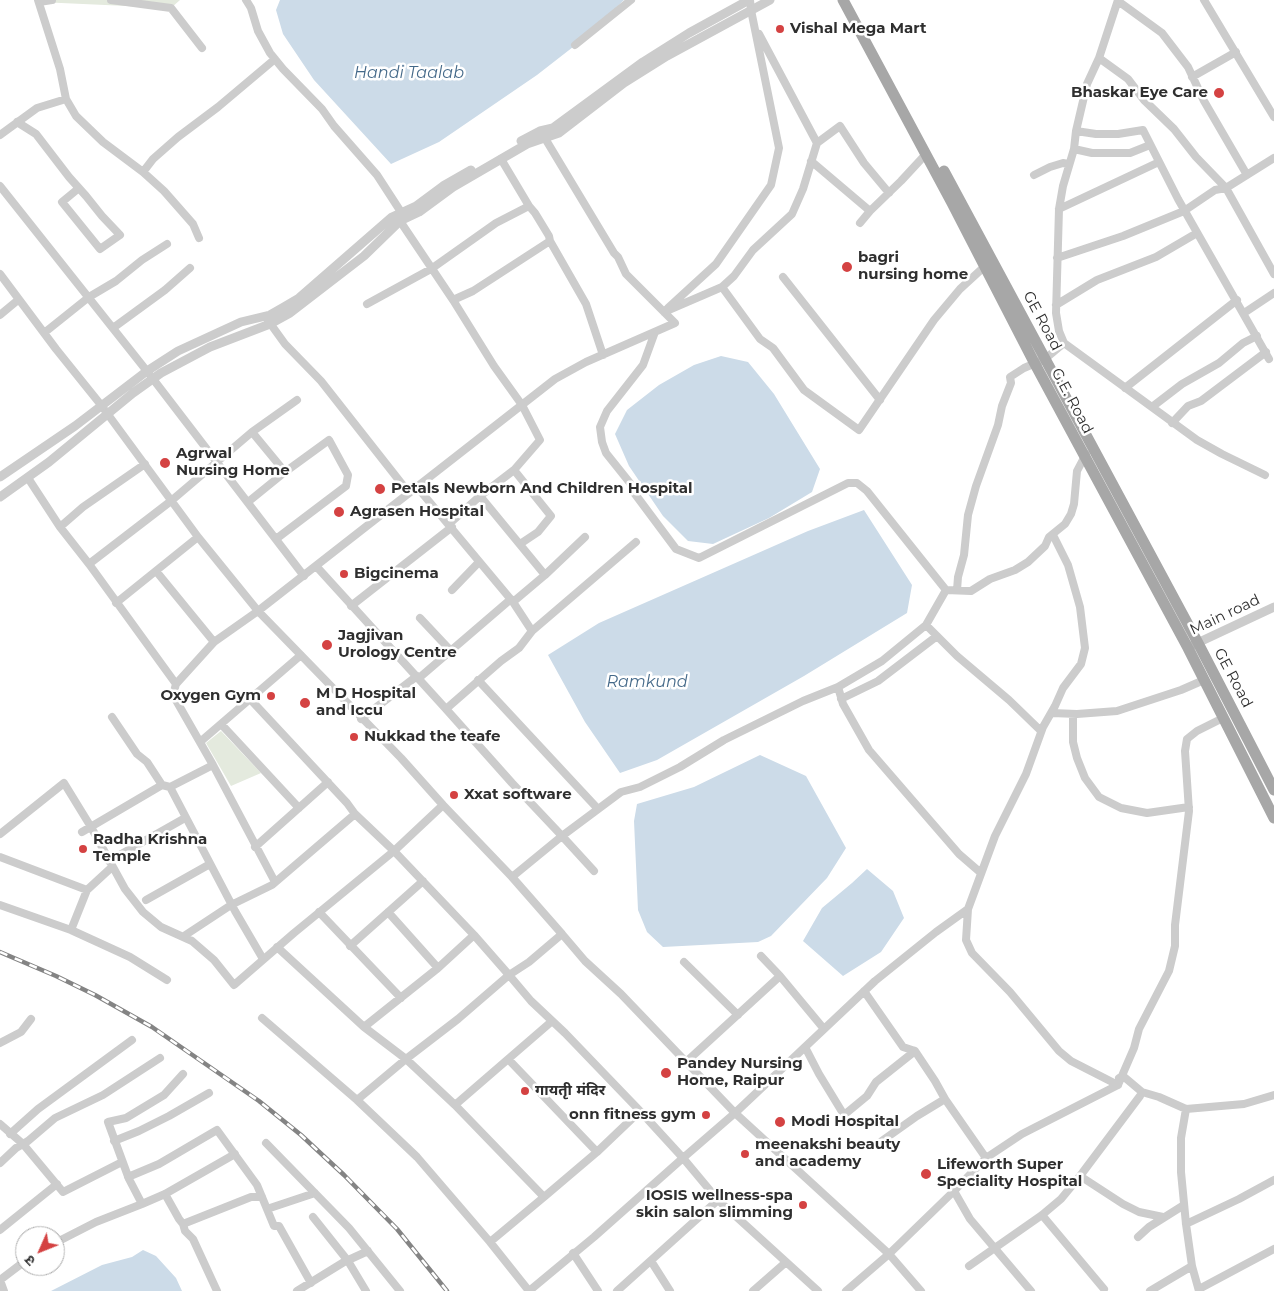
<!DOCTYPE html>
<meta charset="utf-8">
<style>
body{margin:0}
#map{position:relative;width:1274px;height:1291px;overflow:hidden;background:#fff;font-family:Montserrat,"Noto Sans Devanagari",sans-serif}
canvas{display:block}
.north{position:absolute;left:15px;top:1226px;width:50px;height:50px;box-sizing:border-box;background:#fff;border:1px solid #acacac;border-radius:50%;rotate:226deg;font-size:14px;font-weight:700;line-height:20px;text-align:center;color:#2f2f2f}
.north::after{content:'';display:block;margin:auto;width:18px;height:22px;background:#d44242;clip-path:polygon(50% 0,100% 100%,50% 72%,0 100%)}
</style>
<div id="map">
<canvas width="1274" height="1291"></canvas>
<div class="north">उ</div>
</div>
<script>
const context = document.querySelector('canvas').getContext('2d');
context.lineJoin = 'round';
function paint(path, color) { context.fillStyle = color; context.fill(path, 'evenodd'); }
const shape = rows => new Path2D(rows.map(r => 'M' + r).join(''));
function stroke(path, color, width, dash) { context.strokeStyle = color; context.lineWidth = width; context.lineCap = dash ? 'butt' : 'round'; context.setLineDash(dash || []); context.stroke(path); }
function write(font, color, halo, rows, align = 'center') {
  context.font = font + ' Montserrat,"Noto Sans Devanagari",sans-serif'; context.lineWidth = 5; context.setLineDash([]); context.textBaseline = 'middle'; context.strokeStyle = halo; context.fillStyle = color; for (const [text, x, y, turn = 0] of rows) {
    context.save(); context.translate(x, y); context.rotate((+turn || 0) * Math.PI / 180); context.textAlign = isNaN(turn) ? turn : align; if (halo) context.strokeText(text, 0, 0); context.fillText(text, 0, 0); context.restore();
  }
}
paint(shape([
 [39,0,180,0,171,8,39,2],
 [221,731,261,773,231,786,206,743]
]), '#e4eade');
paint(shape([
 [280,0,624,0,582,40,537,75,439,142,391,164,314,80,283,34,276,10],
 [721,356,748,362,774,394,820,469,812,492,769,518,713,544,688,541,663,516,629,466,615,434,627,410,659,385,694,365],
 [864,510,912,585,907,613,804,676,657,760,620,773,585,722,548,655,599,623,808,531],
 [760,755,806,776,846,848,827,878,771,936,758,942,663,947,647,932,638,910,634,821,637,804,694,787],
 [867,869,893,891,904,918,881,952,843,976,803,941,822,908,852,883],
 [143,1250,156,1256,176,1278,182,1291,51,1291,102,1265,132,1257]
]), '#ccdbe8');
stroke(shape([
 [38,0,60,69,66,99,76,116,103,142,143,172,164,191,193,224,199,238],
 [111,0,171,8,202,48],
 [246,0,251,8,258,31,270,53,283,69,322,109,334,126,377,175,401,212,400,221,453,300,494,366,522,405,540,440,514,470],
 [1118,0,1099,58,1128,79,1144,100,1174,129,1196,157,1226,188,1274,274],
 [1204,0,1274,117],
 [1118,1,1162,33,1188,67,1204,101,1247,175],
 [39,2,52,0],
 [575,45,631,0],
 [1099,58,1087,84,1076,131,1074,149,1063,186,1059,209,1056,313,1059,331,1064,343,1197,440,1222,454,1265,475],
 [1192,77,1236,52],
 [17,122,36,134,69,177,86,196,102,216,120,235,100,249,62,202,79,188],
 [1076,131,1096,134,1118,134,1143,130,1178,199,1269,359],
 [0,135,37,108,66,99],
 [817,143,840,126,864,163,889,193],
 [1074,149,1092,153,1130,153,1150,145],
 [501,159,529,206,535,213,549,236,550,241,586,304,603,355],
 [811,161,870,211],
 [143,172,153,159,178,137,218,107,275,59],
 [1034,175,1050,167,1063,163,1068,164],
 [0,186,150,375,304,576],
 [1059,209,1159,162],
 [860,223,870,211,901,181,926,154],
 [1057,258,1123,236,1184,211,1215,190,1226,188,1274,158],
 [0,274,56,349,101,405,198,537,258,611,401,758,443,805],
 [783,277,880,400],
 [722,287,734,276,753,250,792,214,803,189,817,143,759,34],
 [453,300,473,291,550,241],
 [367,304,431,269,496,223,529,206],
 [1056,305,1097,280,1156,257,1197,233],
 [668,308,716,264,771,185,779,148,751,10,750,0],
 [664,312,722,287,760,339,773,348,804,390,859,430,934,320,960,289,984,267],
 [1244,313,1274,293],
 [0,315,18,300],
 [267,319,285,344,321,381,409,493],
 [113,328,165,290,190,268],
 [655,332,643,365,607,411,600,427,602,442,606,453,630,483,635,494,676,549,699,558,848,483,857,483,867,491,946,590],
 [44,333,89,297,116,281,142,260,167,244],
 [1125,388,1237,300],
 [1152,407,1182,384,1219,363,1243,343,1257,336],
 [1172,423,1188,406,1201,401,1266,352],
 [252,432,285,472],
 [28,478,60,527,89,564],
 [417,487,513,602,532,631],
 [480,496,545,575,513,602],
 [248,502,285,472,329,440,348,475,346,486,276,539],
 [449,524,480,496,514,470,551,516,538,532,520,544],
 [60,527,83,507,145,464],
 [1053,535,1068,565,1080,607,1085,648,1081,664,1063,688,1055,706,1043,727,1026,774,995,836,968,909,966,940,972,953,1010,992,1059,1051,1071,1061,1118,1085,1134,1048,1139,1029,1169,971,1175,946,1175,925,1189,811,1185,751,1187,739,1197,731,1223,718],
 [316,566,446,709,501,661,519,648,532,631,636,542],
 [156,571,214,642],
 [545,575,585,537],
 [452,590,479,562],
 [957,590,958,577,964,555,968,515,976,486,998,425,1002,406,1011,383,1010,377,1024,368,1045,359,1064,343],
 [116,603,198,537],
 [351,606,452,527],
 [420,618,451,651],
 [926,625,957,656,1009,700,1041,731],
 [419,678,511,599],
 [478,680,598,809],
 [176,684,214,642,258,611,555,379,586,362,675,323,626,274,618,257,614,253,543,135],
 [838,687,843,704,869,750,959,854,981,873],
 [841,699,878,681,937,636],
 [446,709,512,783,562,836,512,877],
 [1052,713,1077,714,1117,711,1181,690,1204,680],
 [1073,714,1073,742,1077,758,1085,778,1099,797,1121,808,1147,813,1189,807],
 [112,717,137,754,147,762,162,785],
 [361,719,417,676],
 [221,724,299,808],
 [200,742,301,655],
 [170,787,213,765],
 [82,832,162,785,170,787,235,911,263,959],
 [0,834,64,783,91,827,125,889,143,912,161,927,192,941,214,960,234,985,294,933,394,851,443,805,512,877,562,934,529,962,509,975,531,1001,565,1033,640,1111,597,1152,544,1197,455,1105,406,1059,458,1019,509,975,474,935,394,851,355,814,347,803,250,699],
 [255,847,328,782],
 [0,857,87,890,112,867],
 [109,861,185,818],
 [594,871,562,836,621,792,640,787,680,767,724,740,803,701,838,687,882,661,926,625,946,590,971,591,990,579,1015,570,1028,562,1045,546,1049,537,1065,524,1071,514,1074,504,1077,471,1086,454],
 [275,882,213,765,173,695,176,684,89,564,171,501,252,432,297,400],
 [146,900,210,864],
 [0,905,71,930,130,957,167,980],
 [319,912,401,998],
 [71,930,87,890],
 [562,934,585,961,621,994,735,1113,889,1254,921,1291],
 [184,936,231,905,272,885,355,814],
 [350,946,423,881],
 [277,947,364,1027,406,1059,357,1100],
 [761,956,780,976],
 [684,962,738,1015],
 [438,968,474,935],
 [864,991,903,1047,915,1051,935,1081,945,1099],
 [262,1018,357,1100,417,1157,490,1242,529,1291],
 [364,1027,438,968,388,912],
 [0,1043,21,1032,31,1019],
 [805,1047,819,1074,844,1115,867,1096,876,1082,915,1051],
 [509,1060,597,1152],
 [686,1062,780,976,824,1029],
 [1119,1078,1123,1076,1142,1092,1159,1097,1186,1109,1244,1104,1274,1095],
 [455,1105,551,1022],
 [1186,1109,1181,1138,1181,1172,1186,1224,1192,1266,1199,1291],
 [0,1124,23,1144,63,1192,122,1162],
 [10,1134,38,1109,132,1040],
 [114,1141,139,1131,169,1116,209,1093],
 [266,1143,349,1228,400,1291],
 [879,1143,917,1116,945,1099,986,1158],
 [0,1163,16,1148,28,1141,55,1118,103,1095,160,1058],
 [1080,1176,1123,1204,1139,1212,1163,1217],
 [128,1177,159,1164,217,1130,257,1185,274,1226,279,1226,311,1283],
 [165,1194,179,1219,183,1224,185,1231,193,1239,217,1291],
 [142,1204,165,1194,235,1154],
 [267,1209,315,1193],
 [1042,1215,1104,1289],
 [313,1217,348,1261,366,1291],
 [183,1224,251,1197,262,1197],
 [1186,1224,1239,1199,1274,1180],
 [0,1230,57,1184],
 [1138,1237,1149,1227,1184,1205],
 [490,1242,544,1197],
 [55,1243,96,1222,142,1204,129,1179,108,1122,126,1118,164,1095,183,1074],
 [573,1253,598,1291],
 [651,1261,670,1291],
 [969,1266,1042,1215,1061,1199,1080,1176,1140,1096],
 [0,1280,25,1261],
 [0,1280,4,1291],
 [1199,1289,1274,1249],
 [297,1291,344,1262,368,1251],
 [529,1291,594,1237,683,1158,640,1111],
 [617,1291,718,1200],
 [753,1291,785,1263],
 [818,1291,718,1200,683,1158,735,1113,875,981,936,932,968,909],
 [846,1291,889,1254,954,1191],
 [1031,1291,970,1219,954,1191,986,1158,1022,1134,1118,1085],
 [1150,1291,1192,1266]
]), '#ccc', 8);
stroke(shape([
 [521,141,540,131,553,128,643,62,689,33,749,0],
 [0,477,75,426,147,371,178,351,241,322,270,315,284,307,299,298,392,217,416,206,443,186,471,170],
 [0,497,49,462,133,393,161,373,210,347,270,324,290,313,364,256,400,221,419,212,453,187,527,144,559,133,624,83,667,56,770,0],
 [1193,645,1274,607]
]), '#ccc', 9);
stroke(shape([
 [843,0,952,203,1035,364,1188,648,1274,818],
 [944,171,1198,643,1274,790]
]), '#a7a7a7', 11);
const rail = shape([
 [0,952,56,976,95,995,152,1027,259,1101,301,1135,344,1175,397,1229,447,1291]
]);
stroke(rail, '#848484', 4.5);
stroke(rail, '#fff', 2.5, [8]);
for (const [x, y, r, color] of [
 [780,29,5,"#d44242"],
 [1219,93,6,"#d44242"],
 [847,267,6,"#d44242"],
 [165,463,6,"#d44242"],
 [380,489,6,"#d44242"],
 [339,512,6,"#d44242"],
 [344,574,5,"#d44242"],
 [327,645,6,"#d44242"],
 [271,696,5,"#d44242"],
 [305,703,6,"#d44242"],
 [354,737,5,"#d44242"],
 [454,795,5,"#d44242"],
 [83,849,5,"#d44242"],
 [666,1073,6,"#d44242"],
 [525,1091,5,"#d44242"],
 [706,1115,5,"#d44242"],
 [780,1122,6,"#d44242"],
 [745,1154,5,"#d44242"],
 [926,1174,6,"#d44242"],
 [803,1205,5,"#d44242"]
]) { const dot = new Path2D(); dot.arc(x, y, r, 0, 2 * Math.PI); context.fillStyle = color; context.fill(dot); stroke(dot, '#fff', 2); }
write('bold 15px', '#2f2f2f', '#fff', [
 ["Vishal Mega Mart",790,29],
 ["Bhaskar Eye Care",1208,93,"right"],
 ["bagri",858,258],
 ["nursing home",858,275],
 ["Agrwal",176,454],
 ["Nursing Home",176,471],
 ["Petals Newborn And Children Hospital",391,489],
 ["Agrasen Hospital",350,512],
 ["Bigcinema",354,574],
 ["Jagjivan",338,636],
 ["Urology Centre",338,653],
 ["M D Hospital",316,694],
 ["and Iccu",316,711],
 ["Oxygen Gym",261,696,"right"],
 ["Nukkad the teafe",364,737],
 ["Xxat software",464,795],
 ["Radha Krishna",93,840],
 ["Temple",93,857],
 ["Pandey Nursing",677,1064],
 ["Home, Raipur",677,1081],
 ["गायतृी मंदिर",535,1091],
 ["onn fitness gym",696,1115,"right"],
 ["Modi Hospital",791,1122],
 ["meenakshi beauty",755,1145],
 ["and academy",755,1162],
 ["Lifeworth Super",937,1165],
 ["Speciality Hospital",937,1182],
 ["IOSIS wellness-spa",793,1196,"right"],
 ["skin salon slimming",793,1213,"right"]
], 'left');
write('15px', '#2f2f2f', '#fff', [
 ["GE Road",1042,321,62],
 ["G.E. Road",1072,401,62],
 ["Main road",1225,615,-25],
 ["GE Road",1233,678,62]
]);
write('italic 16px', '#446989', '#fff', [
 ["Handi Taalab",409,73],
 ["Ramkund",647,682]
]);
</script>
